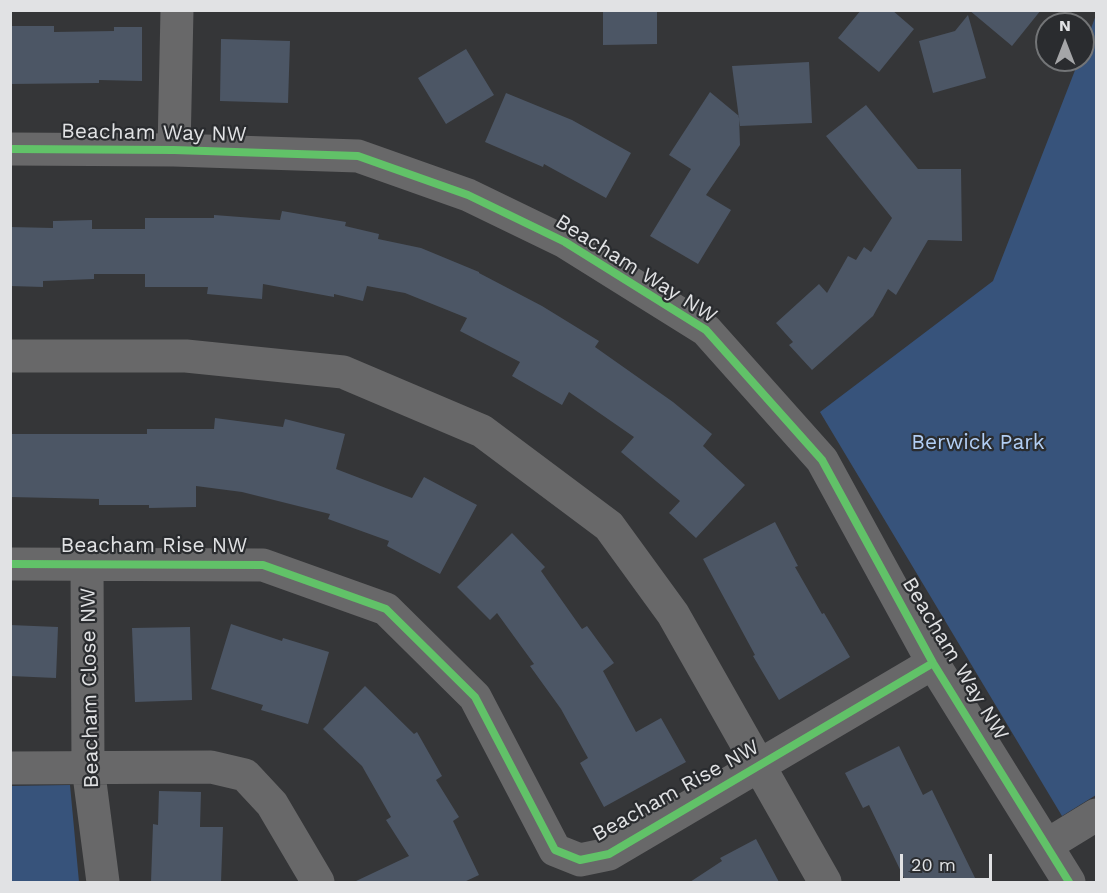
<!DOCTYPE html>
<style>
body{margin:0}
#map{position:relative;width:1107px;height:893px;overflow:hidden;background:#353638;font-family:"Work Sans",sans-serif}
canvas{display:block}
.frame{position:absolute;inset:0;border:12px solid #e1e2e4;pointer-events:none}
.north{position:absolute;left:1035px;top:12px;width:60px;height:60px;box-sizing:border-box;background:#2a2c2f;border:2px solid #737577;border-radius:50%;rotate:0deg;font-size:16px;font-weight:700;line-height:24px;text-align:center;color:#e1e2e4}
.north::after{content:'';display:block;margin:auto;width:21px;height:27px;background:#a5a6a8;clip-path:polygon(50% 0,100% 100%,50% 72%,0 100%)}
.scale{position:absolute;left:900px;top:854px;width:92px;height:27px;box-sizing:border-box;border:3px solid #e1e2e4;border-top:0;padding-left:8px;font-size:18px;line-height:21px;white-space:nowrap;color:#e1e2e4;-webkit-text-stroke:4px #2a2c2f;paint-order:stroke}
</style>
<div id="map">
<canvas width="1107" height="893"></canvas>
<div class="frame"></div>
<div class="north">N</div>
<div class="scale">20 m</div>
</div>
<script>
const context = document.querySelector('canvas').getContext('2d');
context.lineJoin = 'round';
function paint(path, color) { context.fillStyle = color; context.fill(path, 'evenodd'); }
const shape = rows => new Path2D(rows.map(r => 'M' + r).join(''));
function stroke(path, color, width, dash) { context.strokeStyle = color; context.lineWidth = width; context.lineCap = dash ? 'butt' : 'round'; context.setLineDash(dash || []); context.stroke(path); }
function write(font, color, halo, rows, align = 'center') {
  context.font = font + ' "Work Sans",sans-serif'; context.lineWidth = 4.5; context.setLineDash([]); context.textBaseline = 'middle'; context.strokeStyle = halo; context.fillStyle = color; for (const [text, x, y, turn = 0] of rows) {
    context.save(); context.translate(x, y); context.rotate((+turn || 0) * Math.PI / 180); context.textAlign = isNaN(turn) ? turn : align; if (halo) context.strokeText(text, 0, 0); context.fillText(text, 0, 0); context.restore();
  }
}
paint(shape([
 [1096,15,1096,795,1062,816,820,412,993,281,1079,60,1083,60,1083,50],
 [70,785,79,882,11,882,11,786]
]), '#37537b');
paint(shape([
 [603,10,657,10,657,44,603,45],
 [861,10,892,10,914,29,879,72,838,38],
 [969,10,1041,10,1012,46],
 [968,15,986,78,933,93,919,41,955,31],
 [10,26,54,26,54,32,114,31,114,27,142,27,142,81,99,80,99,83,10,84],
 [221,39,290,41,288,103,220,101],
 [466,49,494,95,446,124,418,78],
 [809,62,812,123,740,126,732,66],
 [710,92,739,116,740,145,706,195,731,210,698,264,650,236,691,169,669,155],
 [506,93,572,120,631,153,606,198,544,164,543,167,485,142],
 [866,105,918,169,961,169,962,241,928,240,896,295,888,289,873,316,812,370,789,345,793,342,776,323,819,284,827,293,848,256,856,260,864,247,871,252,892,218,826,136],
 [282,211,346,222,345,226,379,234,378,239,421,248,479,272,479,273,542,306,599,341,595,347,673,402,712,434,703,446,745,485,696,538,669,513,680,501,621,452,634,437,569,392,562,405,512,376,520,362,460,331,467,318,405,293,367,286,363,301,334,294,334,297,263,284,262,299,207,294,208,287,145,287,145,274,94,274,94,279,43,281,43,287,10,286,10,227,53,228,53,221,92,220,92,229,145,229,145,218,214,218,214,215,280,220],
 [215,418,283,427,285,419,345,434,336,469,412,498,424,477,477,505,440,574,387,546,389,541,328,519,330,514,242,492,196,486,196,507,149,508,149,505,99,505,99,499,10,497,10,434,147,434,147,429,214,429],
 [775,522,798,566,795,567,822,614,824,613,850,657,779,700,753,656,755,655,703,559],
 [512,533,545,567,541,571,582,629,587,626,614,663,603,671,636,732,661,718,686,762,604,807,580,763,588,758,561,709,530,666,534,664,497,613,490,620,457,587],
 [231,624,282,641,283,638,329,652,308,724,261,710,263,705,211,689],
 [10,625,58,627,56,678,10,676],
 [190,627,192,700,135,702,132,628],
 [365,686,414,734,417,732,442,776,436,780,459,817,453,821,479,875,464,882,354,882,409,856,386,820,391,817,362,766,323,729],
 [899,746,923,795,932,790,977,882,906,882,869,805,863,808,845,773],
 [159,791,201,792,200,827,223,827,221,882,151,882,153,824,158,825],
 [756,839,779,882,690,882,722,861,720,858]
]), '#4c5665');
stroke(shape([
 [10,149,174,150,358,156,468,195,565,242,706,330,822,460,933,663,1069,882],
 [174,150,177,10],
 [10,356,186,356,343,372,482,431,609,526,673,614,825,882],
 [10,564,263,565,386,609,475,697,555,850,580,860,609,854,933,663],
 [87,564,88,767,103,882],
 [10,768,211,767,245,775,272,804,318,882],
 [1047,845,1096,815]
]), '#686869', 33);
stroke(shape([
 [10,149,174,150,358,156,468,195,565,242,706,330,822,460,933,663,1069,882],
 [10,564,263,565,386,609,475,697,555,850,580,860,609,854,933,663]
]), '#61c268', 8);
write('21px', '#e1e2e4', '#2a2c2f', [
 ["Beacham Way NW",154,133,1],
 ["Beacham Way NW",636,269,32],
 ["Beacham Rise NW",154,546],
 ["Beacham Way NW",955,659,59],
 ["Beacham Close NW",90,688,-91],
 ["Beacham Rise NW",676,791,-29]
]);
write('21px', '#b2cef4', '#2a2c2f', [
 ["Berwick Park",978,443]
]);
</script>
